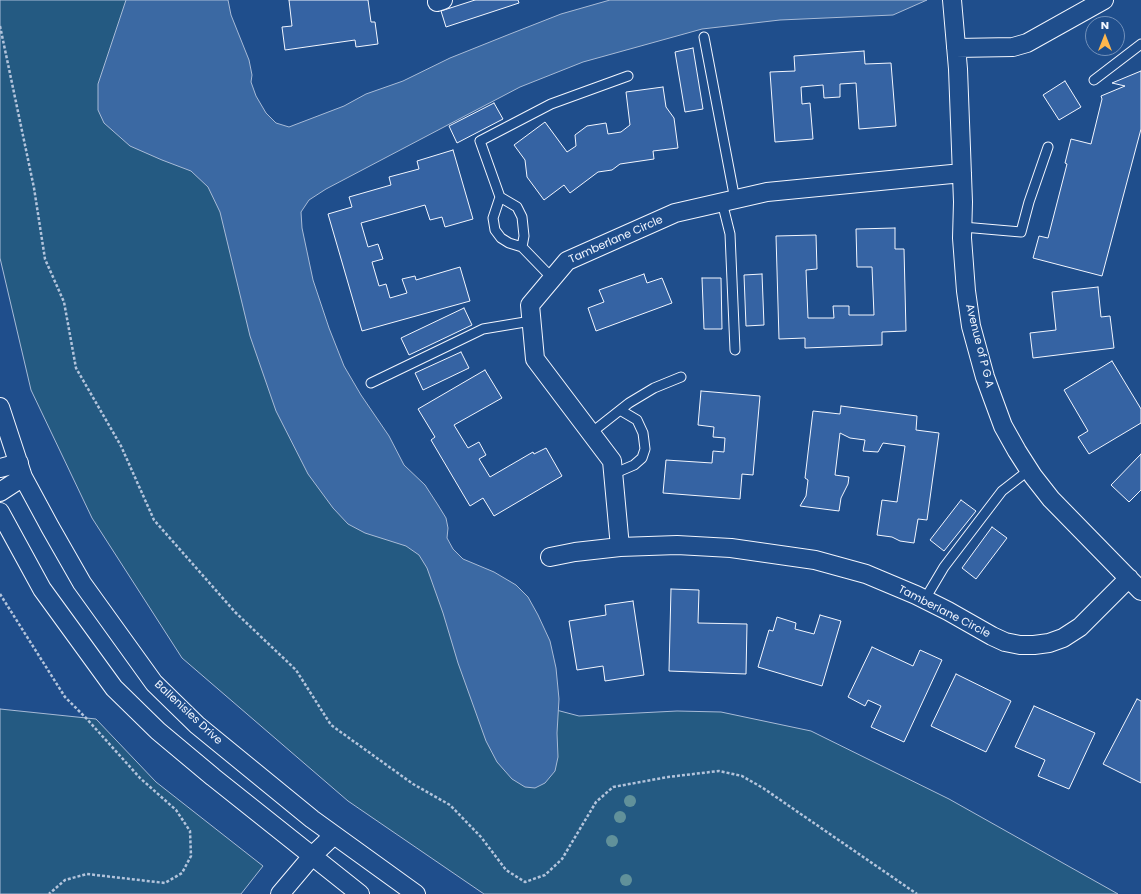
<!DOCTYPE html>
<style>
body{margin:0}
#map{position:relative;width:1141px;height:894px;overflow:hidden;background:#1f4e8c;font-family:Poppins,sans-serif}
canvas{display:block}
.north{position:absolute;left:1085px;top:16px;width:40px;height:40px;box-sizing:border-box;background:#1f4e8c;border:1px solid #7391ba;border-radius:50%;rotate:0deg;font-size:11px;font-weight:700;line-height:16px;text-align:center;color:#f2f6ff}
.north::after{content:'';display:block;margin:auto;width:14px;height:18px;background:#ffb74d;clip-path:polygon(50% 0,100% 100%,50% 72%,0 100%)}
</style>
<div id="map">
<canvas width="1141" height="894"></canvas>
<div class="north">N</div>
</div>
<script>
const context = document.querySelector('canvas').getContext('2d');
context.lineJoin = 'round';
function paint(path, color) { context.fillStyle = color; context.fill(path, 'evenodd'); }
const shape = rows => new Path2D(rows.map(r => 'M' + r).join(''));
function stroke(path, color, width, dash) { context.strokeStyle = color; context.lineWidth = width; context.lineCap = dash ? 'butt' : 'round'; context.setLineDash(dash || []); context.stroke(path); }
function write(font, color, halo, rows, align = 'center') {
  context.font = font + ' Poppins,sans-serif'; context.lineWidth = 3; context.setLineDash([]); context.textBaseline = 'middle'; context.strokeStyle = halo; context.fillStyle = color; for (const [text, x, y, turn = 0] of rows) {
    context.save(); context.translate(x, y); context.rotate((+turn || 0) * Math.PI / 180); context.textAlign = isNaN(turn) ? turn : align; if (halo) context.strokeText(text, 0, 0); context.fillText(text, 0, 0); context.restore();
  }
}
const green = shape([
 [0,0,195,0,386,490,541,706,579,716,677,711,721,712,811,731,949,799,1118,894,484,894,348,801,182,658,92,518,31,390,0,258,0,0],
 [0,709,96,719,156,782,263,866,241,894,0,894,0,709]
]);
paint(green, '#245a82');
stroke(green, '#a8bbd7', 1);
const water = shape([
 [126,0,228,0,231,15,249,60,252,75,251,82,256,96,266,113,276,123,289,127,344,106,366,94,403,81,450,58,510,34,561,14,610,0,927,0,893,15,780,20,702,29,583,62,520,87,326,189,309,200,301,212,302,228,313,280,329,328,344,366,361,395,389,436,404,465,425,485,438,505,446,518,448,528,447,538,453,549,463,559,494,572,516,585,528,597,538,615,550,641,556,668,559,699,557,733,558,757,555,771,545,783,535,788,525,787,512,779,497,762,486,741,458,663,443,613,427,568,419,555,406,546,365,533,348,524,333,508,308,474,276,411,250,336,220,212,208,187,191,171,162,160,130,146,104,123,98,110,98,84,126,0]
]);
paint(water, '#3b69a3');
stroke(water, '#a8bbd7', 1);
const building = shape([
 [289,0,368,0,371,22,375,22,378,44,356,47,355,40,285,50,282,27,292,26,289,0],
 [475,0,518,0,519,3,446,27,441,11,475,0],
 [693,48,703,109,685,112,675,52,693,48],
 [864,51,865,64,891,63,896,126,859,129,856,83,840,84,840,97,824,98,823,85,801,87,802,104,810,103,813,139,775,142,770,72,795,71,794,56,864,51],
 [1141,71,1141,129,1102,276,1033,258,1039,236,1048,238,1067,164,1065,163,1071,139,1091,144,1102,99,1101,96,1125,86,1112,83,1141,71],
 [1065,81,1081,107,1059,120,1043,95,1065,81],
 [663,87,666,107,674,118,678,148,653,151,654,159,620,164,612,170,598,172,570,193,564,185,544,200,527,177,525,160,514,145,545,122,567,152,576,146,575,135,587,126,606,123,608,134,621,132,630,125,626,92,663,87],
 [494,103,503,119,457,143,449,126,494,103],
 [453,150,473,219,445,227,442,217,430,220,425,205,361,223,368,247,378,244,383,259,372,262,379,286,386,284,390,298,407,293,402,279,415,276,416,280,460,267,470,301,362,331,328,214,352,207,349,197,391,185,389,177,419,169,417,161,453,150],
 [895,228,895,249,904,249,906,331,882,332,882,345,805,348,805,338,779,339,776,236,816,235,817,269,806,270,808,318,834,318,833,306,849,306,849,315,874,315,872,267,857,267,856,229,895,228],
 [644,274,647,283,662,278,672,303,596,331,588,308,604,302,599,290,644,274],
 [762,274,764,325,746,326,744,275,762,274],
 [702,278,721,278,722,329,704,329,702,278],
 [1098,287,1101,317,1110,316,1114,348,1033,358,1030,333,1056,330,1052,292,1098,287],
 [464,308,472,325,409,355,401,338,464,308],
 [461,352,469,368,423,390,415,373,461,352],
 [1112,361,1141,409,1141,423,1089,454,1078,437,1088,431,1064,390,1112,361],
 [485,370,502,398,454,425,468,448,479,442,486,455,479,459,490,477,533,452,534,454,546,448,562,476,494,516,483,498,470,506,431,440,435,437,418,409,485,370],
 [701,391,760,396,753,475,742,474,740,499,663,493,666,460,712,463,713,451,724,452,725,438,713,437,714,427,698,425,701,391],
 [841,406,917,416,916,430,939,433,927,520,918,519,914,543,900,541,892,537,877,535,882,500,897,502,905,446,883,443,878,452,863,451,865,440,850,438,840,433,835,475,849,477,848,484,841,498,839,511,800,506,806,496,808,480,805,478,813,411,840,414,841,406],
 [1141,454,1141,490,1129,502,1111,485,1141,454],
 [961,500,976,511,944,551,930,540,961,500],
 [992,527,1007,538,976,579,962,568,992,527],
 [671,589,699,590,698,623,747,624,746,674,669,671,671,589],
 [633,601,644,675,605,681,603,666,577,670,569,621,606,615,605,605,633,601],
 [820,615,841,621,822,686,758,667,769,630,773,631,777,617,796,623,795,629,814,634,820,615],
 [872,647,913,666,920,650,942,660,904,742,871,727,881,706,868,700,865,706,848,697,872,647],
 [956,674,1011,701,986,752,931,726,956,674],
 [1137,699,1141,701,1141,783,1103,764,1137,699],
 [1034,706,1095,733,1069,789,1038,776,1045,760,1015,747,1034,706]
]);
paint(building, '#3563a3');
stroke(building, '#f2f6ff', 1);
const lane = shape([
 [704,37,735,200],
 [1094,80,1141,44],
 [500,197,480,141,551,104,628,76],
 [722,202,730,234,735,350],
 [963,227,1021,232,1029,202,1048,147],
 [522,247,524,236,522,217,517,207,500,197,493,218,495,230,501,238,509,243,522,247,552,278],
 [371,383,483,329,531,321],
 [591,433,629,403,654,388,681,377],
 [613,474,634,465,642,458,645,449,643,433,637,420,620,410],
 [925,599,944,567,1002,491,1029,470]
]);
const street = shape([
 [952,0,958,69,963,202,962,238,966,291,971,326,985,377,1003,426,1017,451,1033,476,1051,499,1141,591],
 [437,2,443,0],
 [956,48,1013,47,1027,43,1104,0],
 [0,407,23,477,50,527,82,583,154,683,197,725,312,819,416,894],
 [0,468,19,463],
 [0,492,23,477],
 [0,512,42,589,114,688,158,731,213,777,360,894],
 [620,547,612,461,535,359,530,305,567,261,675,213,767,192,962,173],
 [550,557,575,552,620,547,677,545,731,548,815,560,866,574,916,595,948,611,992,636,1005,642,1020,645,1034,645,1049,643,1063,638,1080,627,1129,578],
 [280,894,313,855,334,835]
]);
stroke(lane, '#f2f6ff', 11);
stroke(street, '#f2f6ff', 20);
stroke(shape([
 [0,26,34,188,45,259,64,302,76,368,121,446,154,520,235,612,296,670,331,725,413,784,450,805,481,837,506,870,525,882,545,875,562,859,596,802,613,787,668,777,719,771,742,776,763,788,917,894],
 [0,594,65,697,86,718,140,778,176,810,190,831,191,856,182,873,165,883,87,874,65,880,49,894]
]), '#b3c4dc', 2.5, [3, 2]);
stroke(lane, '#1f4e8c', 9);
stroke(street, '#1f4e8c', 18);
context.fillStyle = '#61919a';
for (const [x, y] of [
 [630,801],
 [620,817],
 [612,841],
 [626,880]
]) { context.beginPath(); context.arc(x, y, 6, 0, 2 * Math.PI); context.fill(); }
write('11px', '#f2f6ff', '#1f4e8c', [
 ["Tamberlane Circle",616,240,-24],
 ["Avenue of P G A",979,346,76],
 ["Tamberlane Circle",944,612,27],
 ["Ballenisles Drive",188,713,43]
]);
</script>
